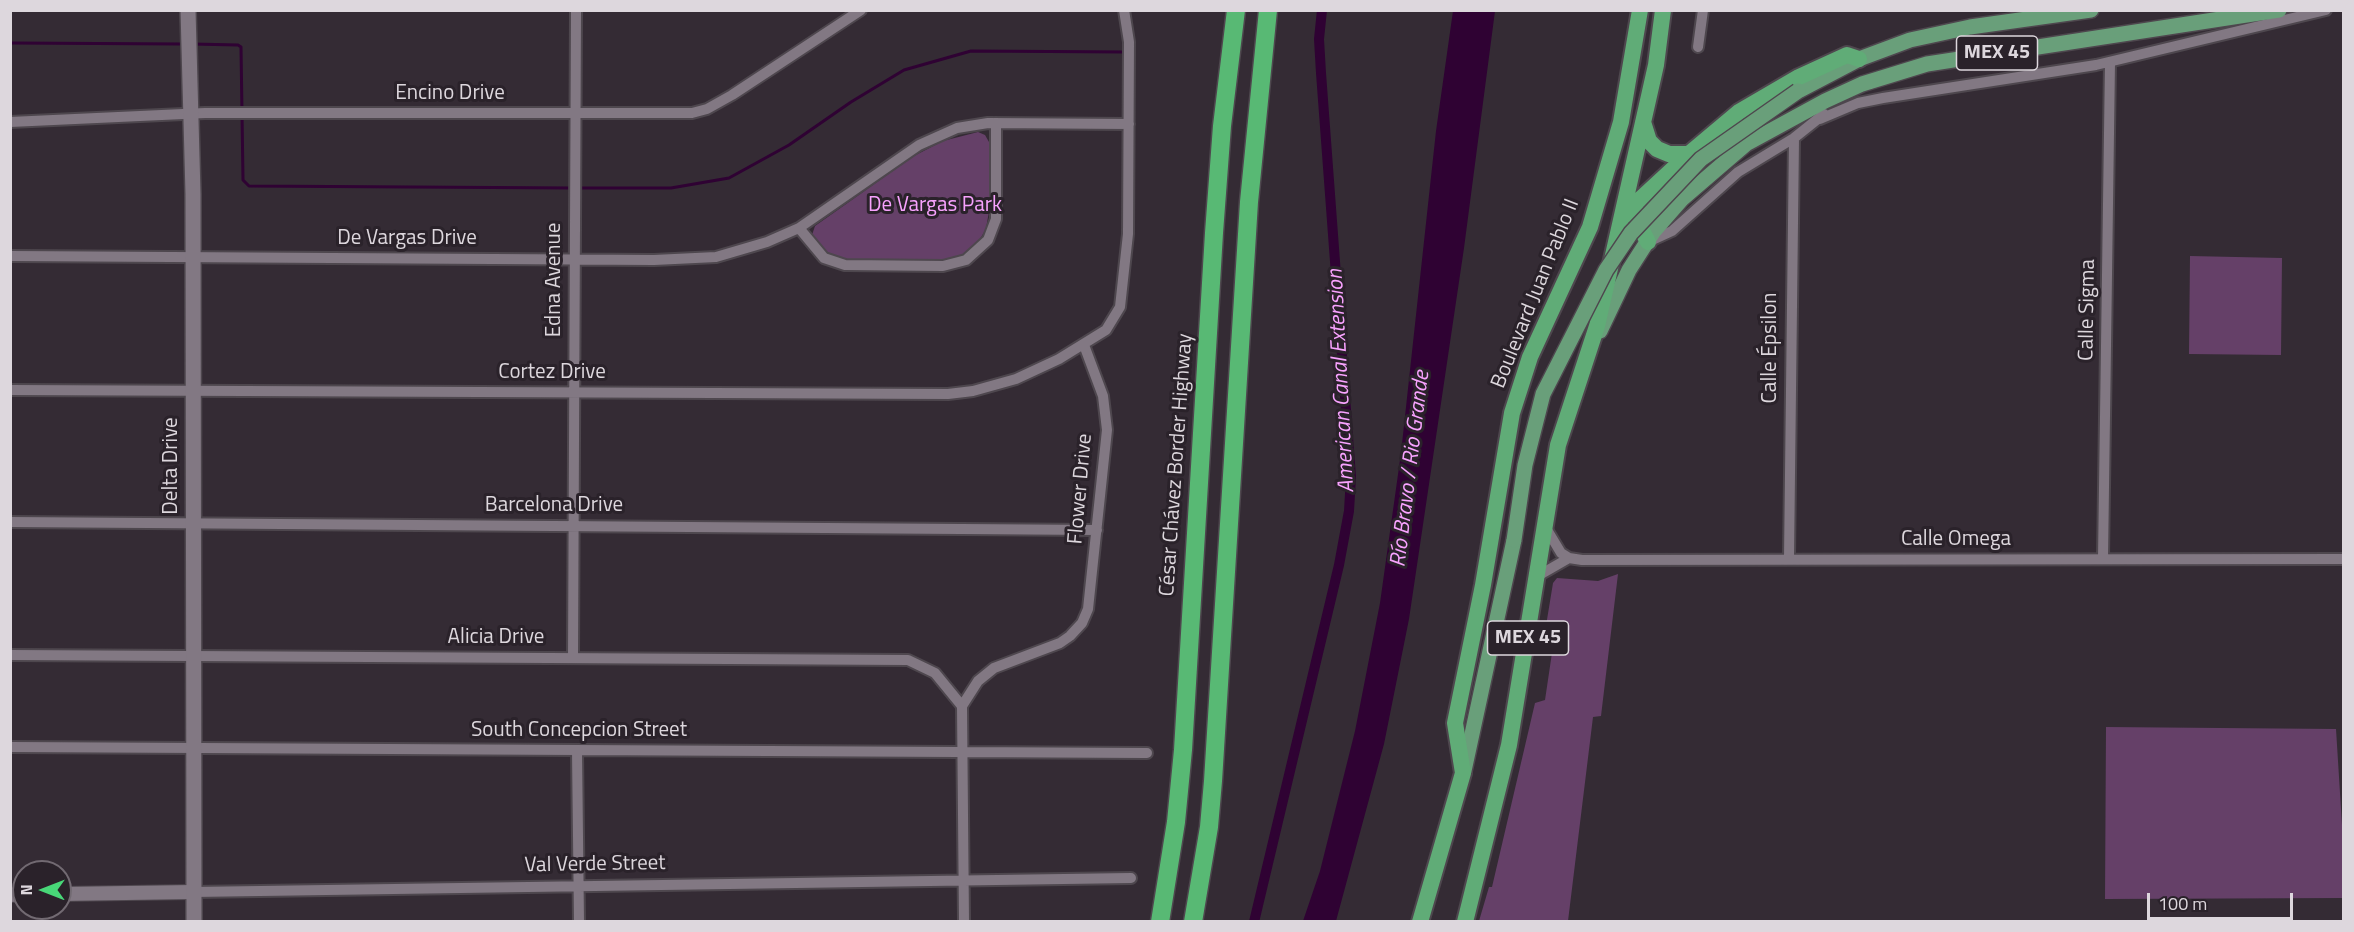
<!DOCTYPE html>
<meta charset="utf-8">
<style>
body{margin:0}
#map{position:relative;width:2354px;height:932px;overflow:hidden;background:#342b34;font-family:"Titillium Web",sans-serif}
canvas{display:block}
.frame{position:absolute;inset:0;border:12px solid #ddd7dd;pointer-events:none}
.north{position:absolute;left:12px;top:860px;width:60px;height:60px;box-sizing:border-box;background:#2a222a;border:2px solid #726a72;border-radius:50%;rotate:270deg;font-size:16px;font-weight:700;line-height:24px;text-align:center;color:#ddd7dd}
.north::after{content:'';display:block;margin:auto;width:21px;height:27px;background:#48d778;clip-path:polygon(50% 0,100% 100%,50% 72%,0 100%)}
.scale{position:absolute;left:2147px;top:893px;width:146px;height:27px;box-sizing:border-box;border:3px solid #ddd7dd;border-top:0;padding-left:8px;font-size:18px;line-height:21px;white-space:nowrap;color:#ddd7dd;-webkit-text-stroke:4px #2a222a;paint-order:stroke}
</style>
<div id="map">
<canvas width="2354" height="932"></canvas>
<div class="frame"></div>
<div class="north">N</div>
<div class="scale">100 m</div>
</div>
<script>
const context = document.querySelector('canvas').getContext('2d');
context.lineJoin = 'round';
function paint(path, color) { context.fillStyle = color; context.fill(path, 'evenodd'); }
const shape = rows => new Path2D(rows.map(r => 'M' + r).join(''));
function stroke(path, color, width, dash) { context.strokeStyle = color; context.lineWidth = width; context.lineCap = dash ? 'butt' : 'round'; context.setLineDash(dash || []); context.stroke(path); }
function write(font, color, halo, rows, align = 'center') {
  context.font = font + ' "Titillium Web",sans-serif'; context.lineWidth = 6; context.setLineDash([]); context.textBaseline = 'middle'; context.strokeStyle = halo; context.fillStyle = color; for (const [text, x, y, turn = 0] of rows) {
    context.save(); context.translate(x, y); context.rotate((+turn || 0) * Math.PI / 180); context.textAlign = isNaN(turn) ? turn : align; if (halo) context.strokeText(text, 0, 0); context.fillText(text, 0, 0); context.restore();
  }
}
paint(shape([
 [978,132,985,135,989,142,989,211,986,229,977,244,964,254,947,260,843,260,821,250,812,235,815,226,914,156,943,141],
 [2190,256,2282,258,2281,355,2189,354],
 [1618,574,1601,716,1593,717,1568,921,1479,921,1489,887,1492,887,1535,703,1545,700,1553,646,1544,638,1553,583,1557,578,1598,581],
 [2106,727,2336,729,2343,841,2343,898,2105,899]
]), '#654068');
paint(shape([
 [1453,11,1495,11,1464,248,1409,619,1384,744,1336,921,1303,921,1320,871,1355,731,1380,603,1401,453,1436,131]
]), '#2f0233');
stroke(shape([
 [10,43,183,44],
 [192,44,238,45,241,47,243,180,249,186,572,188],
 [579,188,671,188,729,178,789,145,851,102,904,70,971,51,1126,52]
]), '#2f0233', 3);
stroke(shape([
 [1254,922,1339,565,1349,511,1351,477,1321,73,1319,39,1322,10]
]), '#2f0233', 10);
const minor = shape([
 [1698,47,1703,10],
 [1820,119,1858,103,1883,98,2096,65,2326,10],
 [10,122,205,113,692,113,707,109,732,95,861,10],
 [799,228,824,258,845,265,943,266,966,260,988,240,996,219,996,123],
 [1648,242,1672,231,1738,172,1794,138,1824,114],
 [10,256,654,260,716,257,767,242,799,228,919,145,957,128,988,123,1129,124],
 [10,390,948,394,973,391,1016,379,1059,359,1106,330,1120,307,1128,234,1129,42,1124,10],
 [10,522,1097,530],
 [1546,528,1561,553,1569,558,1582,560,2344,559],
 [1789,558,1794,138],
 [2103,558,2110,62],
 [1536,577,1569,558],
 [10,655,908,660,935,673,962,706],
 [573,658,576,10],
 [10,747,1147,753],
 [577,751,579,922],
 [193,892,1131,878],
 [964,922,962,706,978,681,994,668,1060,643,1070,636,1082,623,1088,609,1107,430,1103,396,1084,345]
]);
const tertiary = shape([
 [60,894,193,892],
 [10,895,24,894]
]);
const secondary = shape([
 [188,10,193,194,194,922]
]);
const primary = shape([
 [1798,91,1859,59,1910,40,1970,27,2091,10],
 [1600,331,1629,270,1654,231,1682,199,1746,144,1825,101,1862,84,1927,64,2279,10],
 [1464,771,1514,540]
]);
const trunk = shape([
 [1643,122,1649,141,1657,149,1669,154,1689,154,1739,112,1799,77,1847,55,1859,59],
 [1648,242,1634,215,1636,203,1689,154],
 [1420,922,1463,773,1455,723,1483,585,1512,413,1530,357,1590,227,1621,122,1640,10],
 [1465,922,1509,745,1558,445,1597,326,1656,65,1663,10]
]);
const motorway = shape([
 [1160,922,1176,822,1183,750,1214,233,1222,126,1236,10],
 [1193,922,1209,827,1213,781,1249,202,1268,10]
]);
stroke(minor, '#4e474e', 14);
stroke(tertiary, '#4e474e', 16);
stroke(secondary, '#4e474e', 18);
stroke(primary, '#4e474e', 18);
stroke(trunk, '#4e474e', 20);
stroke(motorway, '#4e474e', 21);
stroke(minor, '#827883', 10);
stroke(tertiary, '#827883', 14);
stroke(secondary, '#827883', 15);
stroke(primary, '#699f7a', 15);
stroke(trunk, '#60ac77', 16);
stroke(motorway, '#58b974', 18);
const primaryBridge = shape([
 [1514,540,1525,465,1543,394,1606,270,1631,233,1701,159,1798,91]
]);
stroke(primaryBridge, '#4e474e', 18, []);
stroke(primaryBridge, '#699f7a', 15);
for (const [x, y, w] of [
 [1997,53,81],
 [1528,638,81]
]) { const box = new Path2D(); box.roundRect(x - w / 2, y - 17, w, 34, 4.5); context.fillStyle = '#2a222a'; context.fill(box); stroke(box, '#ddd7dd', 1.5); }
write('bold 20px', '#ddd7dd', null, [
 ["MEX 45",1997,53],
 ["MEX 45",1528,638]
]);
write('21px', '#ddd7dd', '#2a222a', [
 ["Encino Drive",450,94],
 ["De Vargas Drive",407,239],
 ["Edna Avenue",555,280,-90],
 ["Boulevard Juan Pablo II",1536,294,-68],
 ["Calle Sigma",2088,310,-89],
 ["Calle Épsilon",1771,348,-90],
 ["Cortez Drive",552,373],
 ["César Chávez Border Highway",1177,465,-86],
 ["Delta Drive",172,466,-90],
 ["Flower Drive",1081,489,-85],
 ["Barcelona Drive",554,506],
 ["Calle Omega",1956,540],
 ["Alicia Drive",496,638],
 ["South Concepcion Street",579,731],
 ["Val Verde Street",595,865,-1]
]);
write('21px', '#f8a2fe', '#2a222a', [
 ["De Vargas Park",935,206]
]);
write('italic 22px', '#f9a3ff', '#2a222a', [
 ["American Canal Extension",1342,381,-93],
 ["Río Bravo / Rio Grande",1411,469,-83]
]);
</script>
